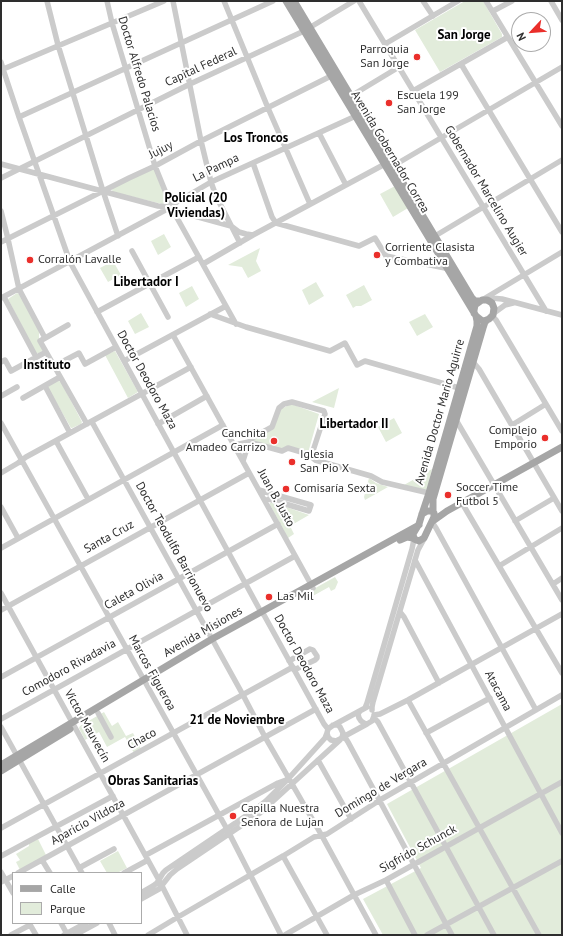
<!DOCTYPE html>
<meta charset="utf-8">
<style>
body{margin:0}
#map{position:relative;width:563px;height:936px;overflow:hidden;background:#fff;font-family:"PT Sans",sans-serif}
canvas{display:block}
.frame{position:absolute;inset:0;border:2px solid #2e2e2e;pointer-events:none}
.legend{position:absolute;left:12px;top:872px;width:130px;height:52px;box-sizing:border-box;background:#fff;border:1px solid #ababab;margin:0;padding:5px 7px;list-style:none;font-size:12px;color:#2e2e2e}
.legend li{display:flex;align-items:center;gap:8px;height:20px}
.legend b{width:20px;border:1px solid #ababab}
.north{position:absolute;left:511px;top:12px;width:40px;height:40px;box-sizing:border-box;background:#fff;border:1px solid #ababab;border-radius:50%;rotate:244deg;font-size:11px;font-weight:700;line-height:16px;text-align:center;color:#2e2e2e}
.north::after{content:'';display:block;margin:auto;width:14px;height:18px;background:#ea2f2b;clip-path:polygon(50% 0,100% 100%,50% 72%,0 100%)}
</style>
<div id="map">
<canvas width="563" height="936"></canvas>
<div class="frame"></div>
<ul class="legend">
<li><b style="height:5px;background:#a6a6a6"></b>Calle</li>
<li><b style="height:11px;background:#e2ecdb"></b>Parque</li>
</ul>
<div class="north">N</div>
</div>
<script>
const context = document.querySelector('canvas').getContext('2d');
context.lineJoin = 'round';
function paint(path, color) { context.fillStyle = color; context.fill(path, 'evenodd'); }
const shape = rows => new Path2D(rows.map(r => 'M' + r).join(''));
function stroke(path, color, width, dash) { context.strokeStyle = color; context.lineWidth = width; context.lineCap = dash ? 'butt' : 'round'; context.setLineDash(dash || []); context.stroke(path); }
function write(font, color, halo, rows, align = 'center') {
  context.font = font + ' "PT Sans",sans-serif'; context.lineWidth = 4; context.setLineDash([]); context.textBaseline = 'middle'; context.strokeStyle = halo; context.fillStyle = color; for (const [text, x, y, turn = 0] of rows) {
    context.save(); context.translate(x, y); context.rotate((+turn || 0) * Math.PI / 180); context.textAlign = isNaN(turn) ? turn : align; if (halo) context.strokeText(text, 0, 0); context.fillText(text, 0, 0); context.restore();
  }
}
paint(shape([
 [465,1,483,1,502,34,502,37,440,72,415,30],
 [153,169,155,171,166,200,166,203,162,204,113,192,112,190,113,188],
 [395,186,408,208,393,217,380,194],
 [164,234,171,247,158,255,151,241],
 [260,248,256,261,261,271,248,278,242,267,228,265],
 [113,261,121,275,108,282,100,268],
 [316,282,324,296,309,305,302,290],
 [364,285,372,300,361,306,356,306,353,308,346,295],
 [192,286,199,299,186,307,179,293],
 [17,293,19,294,39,331,39,341,43,350,39,353,36,353,8,299],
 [141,313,149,327,135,334,128,321],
 [425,314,433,327,417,336,409,322],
 [115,351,138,392,128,398,105,355],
 [57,381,59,381,61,382,81,420,82,422,81,424,72,428,71,428,48,388,48,386],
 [339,388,334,408,312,402],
 [291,404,319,414,308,453,281,449,254,441,254,439,273,428,281,409],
 [394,418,402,433,386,442,378,427],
 [432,469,427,489,425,490,404,485],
 [369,478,376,483,388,487,365,500,364,497],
 [272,502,309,515,290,526,294,534,288,538,270,505,270,503],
 [335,577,338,582,335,589,331,591,329,587,311,597,303,595],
 [562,704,562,935,383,935,363,899,421,868,387,804],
 [104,712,112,726,118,722,126,736,133,733,141,749,134,753,125,737,107,747,99,732,85,740,79,728,80,726],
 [38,839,46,855,20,870,16,862,20,860,16,854,29,846,29,843],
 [118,851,127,868,117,873,107,873,100,861]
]), '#e2ecdb');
stroke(shape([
 [47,1,58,45,103,191,118,236],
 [107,1,112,23,155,166,168,198,171,207,236,324],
 [173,1,201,141,211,182,216,196,240,243],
 [224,1,268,108,310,204],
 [359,1,546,311],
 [423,1,433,16],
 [486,1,562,126],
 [551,1,562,20],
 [493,11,512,1],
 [385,44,458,1],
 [1,62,3,69,19,117,70,262,261,612,264,615,324,724,328,729],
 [461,64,562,232],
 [1,70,164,1],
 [413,91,508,37],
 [351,96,399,67],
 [19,117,273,1],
 [319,133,346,185],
 [253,163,272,217,276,223,359,246,375,238,386,256,450,269],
 [1,164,158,206,171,207,180,212,231,226,239,232,246,234,253,235],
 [1,178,190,84,304,31,354,1],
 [1,211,8,239,19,289,45,338],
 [435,236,562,160],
 [1,242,129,178,155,166,201,141,331,76],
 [132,251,168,317],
 [203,264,253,235,385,164,393,166,562,67],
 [4,297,36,357],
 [1,298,171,207,177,202,211,182,358,115],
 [482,300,562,252],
 [484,300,491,298,502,299,562,315],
 [97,312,199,257],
 [494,313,505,305,513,303],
 [210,314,246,327,330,351,345,343,357,365,365,361,459,388],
 [492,316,496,320,562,431],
 [68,325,40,341,87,424],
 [173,335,313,588],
 [124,361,226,306],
 [1,362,5,360,11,371,46,352],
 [473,362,479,369,562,511],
 [54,366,79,353,85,364,116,347],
 [45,386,70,433],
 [1,396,17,387],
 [23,398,60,377],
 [456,420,562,600],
 [92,422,243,695,265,737,322,836,376,935],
 [1,423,228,831,281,935],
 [158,424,207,396],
 [512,425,546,404],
 [56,441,88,499],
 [234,445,249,442,282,451,288,448,308,454,315,460,371,476,382,482,429,493],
 [243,461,249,442,252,438,272,427,279,408,284,404,292,402,324,411,325,414,311,457],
 [1,473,18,463,26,457,191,367],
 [259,490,311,505,309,511,269,499,265,501],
 [462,503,562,673],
 [1,507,18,538],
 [515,521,554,498],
 [432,522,436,528,536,710],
 [1,548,223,425],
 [415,560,562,833],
 [499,566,562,528],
 [553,584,562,578],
 [1,593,160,882,187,935],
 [1,610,249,473],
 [400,612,404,617,439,683],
 [289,661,310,649,313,650,317,656,317,658,315,660,294,670],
 [1,677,278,524],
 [408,700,539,935],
 [365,708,367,703,412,549,414,539],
 [372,710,372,707,373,702,415,560,418,550,424,539],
 [360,711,358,714,359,718,361,721,364,723,367,724,372,721,374,716],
 [98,713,111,737],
 [374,715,380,714,408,700,562,614],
 [374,718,378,722,494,935],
 [1,719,295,556],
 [333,725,338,725,340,727,343,733,342,738,336,741,331,740,328,737,327,733,328,729,332,726,367,707],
 [1,727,82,873],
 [426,733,490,698],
 [342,737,346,739,348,742,452,935],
 [343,737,367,724],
 [318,760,351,819],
 [1,828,293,667],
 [146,855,278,783,286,780],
 [1,856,113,796],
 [283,856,327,935],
 [42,860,50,873],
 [79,868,114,849],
 [1,872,13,893],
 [18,873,316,709],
 [124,873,148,860],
 [386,880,415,935],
 [1,882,13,876],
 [141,893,153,886,157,883,163,873,166,870,256,809,266,801,288,779,325,738,327,733],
 [141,899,159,889,170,875,177,869,260,813,340,740],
 [29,923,36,935],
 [61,923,67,934],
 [109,923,115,935],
 [11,935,30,925],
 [64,935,86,923],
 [75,935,97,923],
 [148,935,178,917,283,856,314,837,327,834,380,800,562,695],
 [285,935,354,895,386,880,562,782],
 [427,935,562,861]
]), '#cbcbcb', 5.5);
stroke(shape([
 [286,1,476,316,481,320,484,321,489,319,493,315,494,308,492,303,489,301,487,300,482,300,475,305,474,310,474,313],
 [294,1,472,298,475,301,480,301],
 [433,512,433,499,483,328,485,322,487,320],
 [422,514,427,511,432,511,434,513,434,517,424,538,419,541,414,539,413,534,419,524,422,514,429,493,477,326,477,321,476,316],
 [433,521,447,511,562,447],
 [400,540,407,537,413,538],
 [1,765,212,639,419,525],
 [1,771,70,729]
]), '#a6a6a6', 7);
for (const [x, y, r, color] of [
 [417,57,4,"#ea2f2b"],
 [389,103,4,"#ea2f2b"],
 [377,255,4,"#ea2f2b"],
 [30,260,4,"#ea2f2b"],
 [545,438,4,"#ea2f2b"],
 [274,441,4,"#ea2f2b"],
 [292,462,4,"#ea2f2b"],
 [286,489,4,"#ea2f2b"],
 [448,495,4,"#ea2f2b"],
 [269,597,4,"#ea2f2b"],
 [233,816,4,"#ea2f2b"]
]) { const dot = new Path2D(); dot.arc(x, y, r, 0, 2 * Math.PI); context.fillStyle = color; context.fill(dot); stroke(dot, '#fff', 1.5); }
write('12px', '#2e2e2e', '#fff', [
 ["Parroquia",409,50,"right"],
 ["San Jorge",409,64,"right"],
 ["Escuela 199",397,96],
 ["San Jorge",397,110],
 ["Corriente Clasista",385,248],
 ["y Combativa",385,262],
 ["Corralón Lavalle",38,260],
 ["Complejo",537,431,"right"],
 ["Emporio",537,445,"right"],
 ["Canchita",266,434,"right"],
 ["Amadeo Carrizo",266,448,"right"],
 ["Iglesia",300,455],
 ["San Pio X",300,469],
 ["Soccer Time",456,488],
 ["Futbol 5",456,502],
 ["Comisaría Sexta",294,489],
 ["Las Mil",277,597],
 ["Capilla Nuestra",241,809],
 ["Señora de Lujan",241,823]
], 'left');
write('12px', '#2e2e2e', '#fff', [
 ["Capital Federal",201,67,-25],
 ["Doctor Alfredo Palacios",139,74,73],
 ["Jujuy",161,150,-27],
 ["Avenida Gobernador Correa",390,152,59],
 ["La Pampa",216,168,-26],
 ["Gobernador Marcelino Augier",486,191,59],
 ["Doctor Deodoro Maza",147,380,61],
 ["Avenida Doctor Mario Aguirre",440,412,-74],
 ["Juan B. Justo",276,498,61],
 ["Santa Cruz",109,537,-29],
 ["Doctor Teodulfo Barrionuevo",174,547,61],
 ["Caleta Olivia",134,591,-29],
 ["Avenida Misiones",203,632,-30],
 ["Doctor Deodoro Maza",304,664,61],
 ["Comodoro Rivadavia",69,668,-29],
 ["Marcos Figueroa",152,673,61],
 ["Atacama",498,691,62],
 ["Víctor Mauvecín",87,726,61],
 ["Chaco",142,739,-29],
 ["Domingo de Vergara",381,788,-31],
 ["Aparicio Vildoza",88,822,-29],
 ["Sigfrido Schunck",418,849,-29]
]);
write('bold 13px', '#000', '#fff', [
 ["San Jorge",464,35],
 ["Los Troncos",256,138],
 ["Policial (20",196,198],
 ["Viviendas)",196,213],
 ["Libertador I",146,282],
 ["Instituto",47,365],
 ["Libertador II",354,424],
 ["21 de Noviembre",237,720],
 ["Obras Sanitarias",153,781]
]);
</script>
